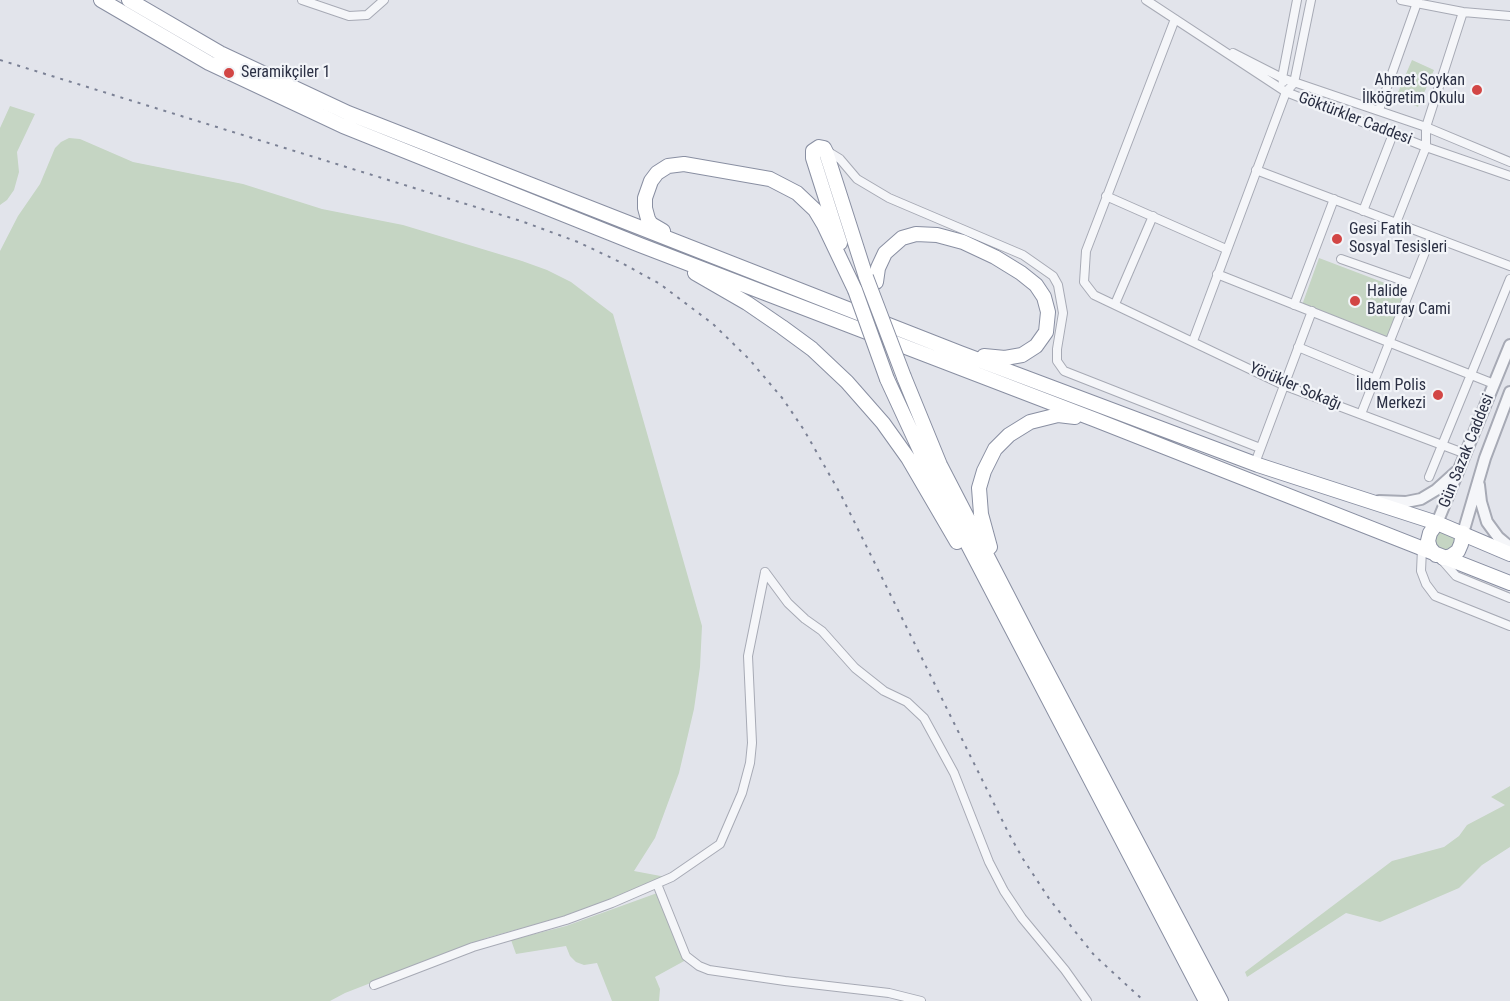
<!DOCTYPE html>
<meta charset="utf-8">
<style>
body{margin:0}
canvas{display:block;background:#e2e4eb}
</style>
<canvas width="1510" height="1001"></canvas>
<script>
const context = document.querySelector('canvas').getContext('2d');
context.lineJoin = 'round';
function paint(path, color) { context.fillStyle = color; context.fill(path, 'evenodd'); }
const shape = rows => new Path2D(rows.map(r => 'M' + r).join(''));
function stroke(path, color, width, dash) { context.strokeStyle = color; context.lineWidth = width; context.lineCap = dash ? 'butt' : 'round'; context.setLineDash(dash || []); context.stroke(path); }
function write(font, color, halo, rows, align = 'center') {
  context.font = font + ' "Roboto Condensed",sans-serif'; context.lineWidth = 4.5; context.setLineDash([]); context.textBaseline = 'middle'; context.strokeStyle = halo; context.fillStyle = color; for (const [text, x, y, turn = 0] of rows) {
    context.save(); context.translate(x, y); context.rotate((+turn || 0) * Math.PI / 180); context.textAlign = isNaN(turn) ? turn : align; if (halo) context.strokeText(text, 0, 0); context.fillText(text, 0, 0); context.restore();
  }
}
paint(shape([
 [1412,60,1434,70,1418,107,1396,97],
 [10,106,35,114,17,152,19,172,14,190,7,200,0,205,0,128],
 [69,138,80,139,133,162,243,184,322,209,403,225,522,261,547,270,571,282,613,314,702,626,700,667,694,709,679,773,655,838,634,871,666,877,615,899,562,917,486,938,345,993,330,1001,0,1001,0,251,18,216,40,184,55,148,61,142],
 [1319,258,1406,291,1388,338,1302,305],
 '1435 541a10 10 0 1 1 20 0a10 10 0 1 1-20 0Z',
 [1510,786,1510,847,1482,865,1459,888,1380,922,1346,913,1247,977,1245,972,1392,861,1444,847,1459,836,1467,825,1505,805,1491,797],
 [660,892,686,960,655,977,660,989,659,1001,612,1001,597,963,584,965,576,962,570,956,566,946,516,954,511,940,566,926]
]), '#c5d5c3');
const minor = shape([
 [302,0,349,16,367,15,384,0],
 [1146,0,1286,92,1426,147,1510,176],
 [1401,0,1463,12,1510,16],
 [1175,19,1086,251,1084,282,1094,295,1283,385,1466,454],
 [1233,53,1282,78,1426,127,1510,162],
 [1283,82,1282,78,1297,0],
 [1379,110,1418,0],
 [827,151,840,159,857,179,889,198,1023,255,1053,276,1058,285,1063,313,1057,349,1057,361,1064,371,1260,448],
 [1256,170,1510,266],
 [1106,196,1226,249],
 [1363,211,1393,134],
 [1396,223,1426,147,1426,127,1463,12],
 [1341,259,1412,284],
 [1217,274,1494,384],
 [1115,304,1153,216],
 [1294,305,1334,199],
 [1193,341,1286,92,1294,83,1311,0],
 [1298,347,1375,379],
 [1361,414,1431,237],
 [1255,463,1312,311],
 [1429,477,1510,279],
 [1422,549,1421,571,1426,584,1435,596,1510,626],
 [1442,560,1456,576,1510,598],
 [765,572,788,603,805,619,822,631,855,668,884,691,907,702,924,718,954,773,989,862,1004,891,1022,918,1065,970,1087,1001],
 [657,884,686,956,699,966,709,970,785,981,889,993,921,1001],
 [374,985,473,947,566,920,612,903,672,877,720,844,742,793,750,763,752,743,748,656,765,572]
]);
const tertiary = shape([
 [1479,485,1481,502,1487,522,1498,537,1510,547],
 [1379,501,1406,502,1421,499,1436,490,1456,472],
 [1437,523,1510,345],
 [1463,533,1485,458,1510,392]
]);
const trunk = shape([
 [101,0,209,63,343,126,640,245,1096,420,1510,583],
 [129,0,220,53,348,113,960,353,1258,465,1437,523,1510,554],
 [663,231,651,224,648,219,645,208,645,198,651,181,657,173,668,166,684,164,770,179,797,193,815,210,824,225,855,290],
 [840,243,813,158,813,151,819,147,824,148,826,152,866,277],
 [695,273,747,303,782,327,812,349,847,382,883,423,908,458,957,542],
 [876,282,878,268,885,253,902,238,916,234,937,235,963,242,995,257,1021,273,1036,285,1044,297,1048,312,1046,332,1036,346,1022,355,1005,358,984,356],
 [904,377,940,465,1032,643,1221,1001],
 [887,379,929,470,1206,1001],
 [990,547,981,514,979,488,984,471,995,449,1009,435,1030,422,1058,415,1075,417],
 [1436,555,1430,548,1428,541,1430,533,1437,523],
 [1443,558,1451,556,1458,551,1461,544,1463,533]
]);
stroke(minor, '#a7aab5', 10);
stroke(tertiary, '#a7aab5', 14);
stroke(trunk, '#898fa2', 16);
stroke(minor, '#f5f6f9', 8);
stroke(tertiary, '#f5f6f9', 10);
stroke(trunk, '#fff', 14);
stroke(shape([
 [0,60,521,221,578,242,620,262,660,284,713,324,749,359,783,399,804,430,841,495,1009,834,1023,859,1050,900,1094,955,1144,1001]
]), '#7b8195', 2, [3, 6]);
const trunkBridge = shape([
 [866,277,904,377],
 [855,290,887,379]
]);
stroke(trunkBridge, '#898fa2', 16, []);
stroke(trunkBridge, '#fff', 14);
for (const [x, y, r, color] of [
 [229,73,6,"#d24645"],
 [1477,90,6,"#d24645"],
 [1337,239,6,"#d24645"],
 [1355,301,6,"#d24645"],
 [1438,395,6,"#d24645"]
]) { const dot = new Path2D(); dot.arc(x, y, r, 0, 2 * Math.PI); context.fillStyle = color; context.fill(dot); stroke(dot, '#f2f4f8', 2); }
write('16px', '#2a2f43', '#f2f4f8', [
 ["Seramikçiler 1",241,73],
 ["Ahmet Soykan",1465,81,"right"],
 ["İlköğretim Okulu",1465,99,"right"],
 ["Gesi Fatih",1349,230],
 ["Sosyal Tesisleri",1349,248],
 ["Halide",1367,292],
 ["Baturay Cami",1367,310],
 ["İldem Polis",1426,386,"right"],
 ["Merkezi",1426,404,"right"]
], 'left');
write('16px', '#2a2f43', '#f2f4f8', [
 ["Göktürkler Caddesi",1355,119,21],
 ["Yörükler Sokağı",1295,387,23],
 ["Gün Sazak Caddesi",1467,451,-68]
]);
</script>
